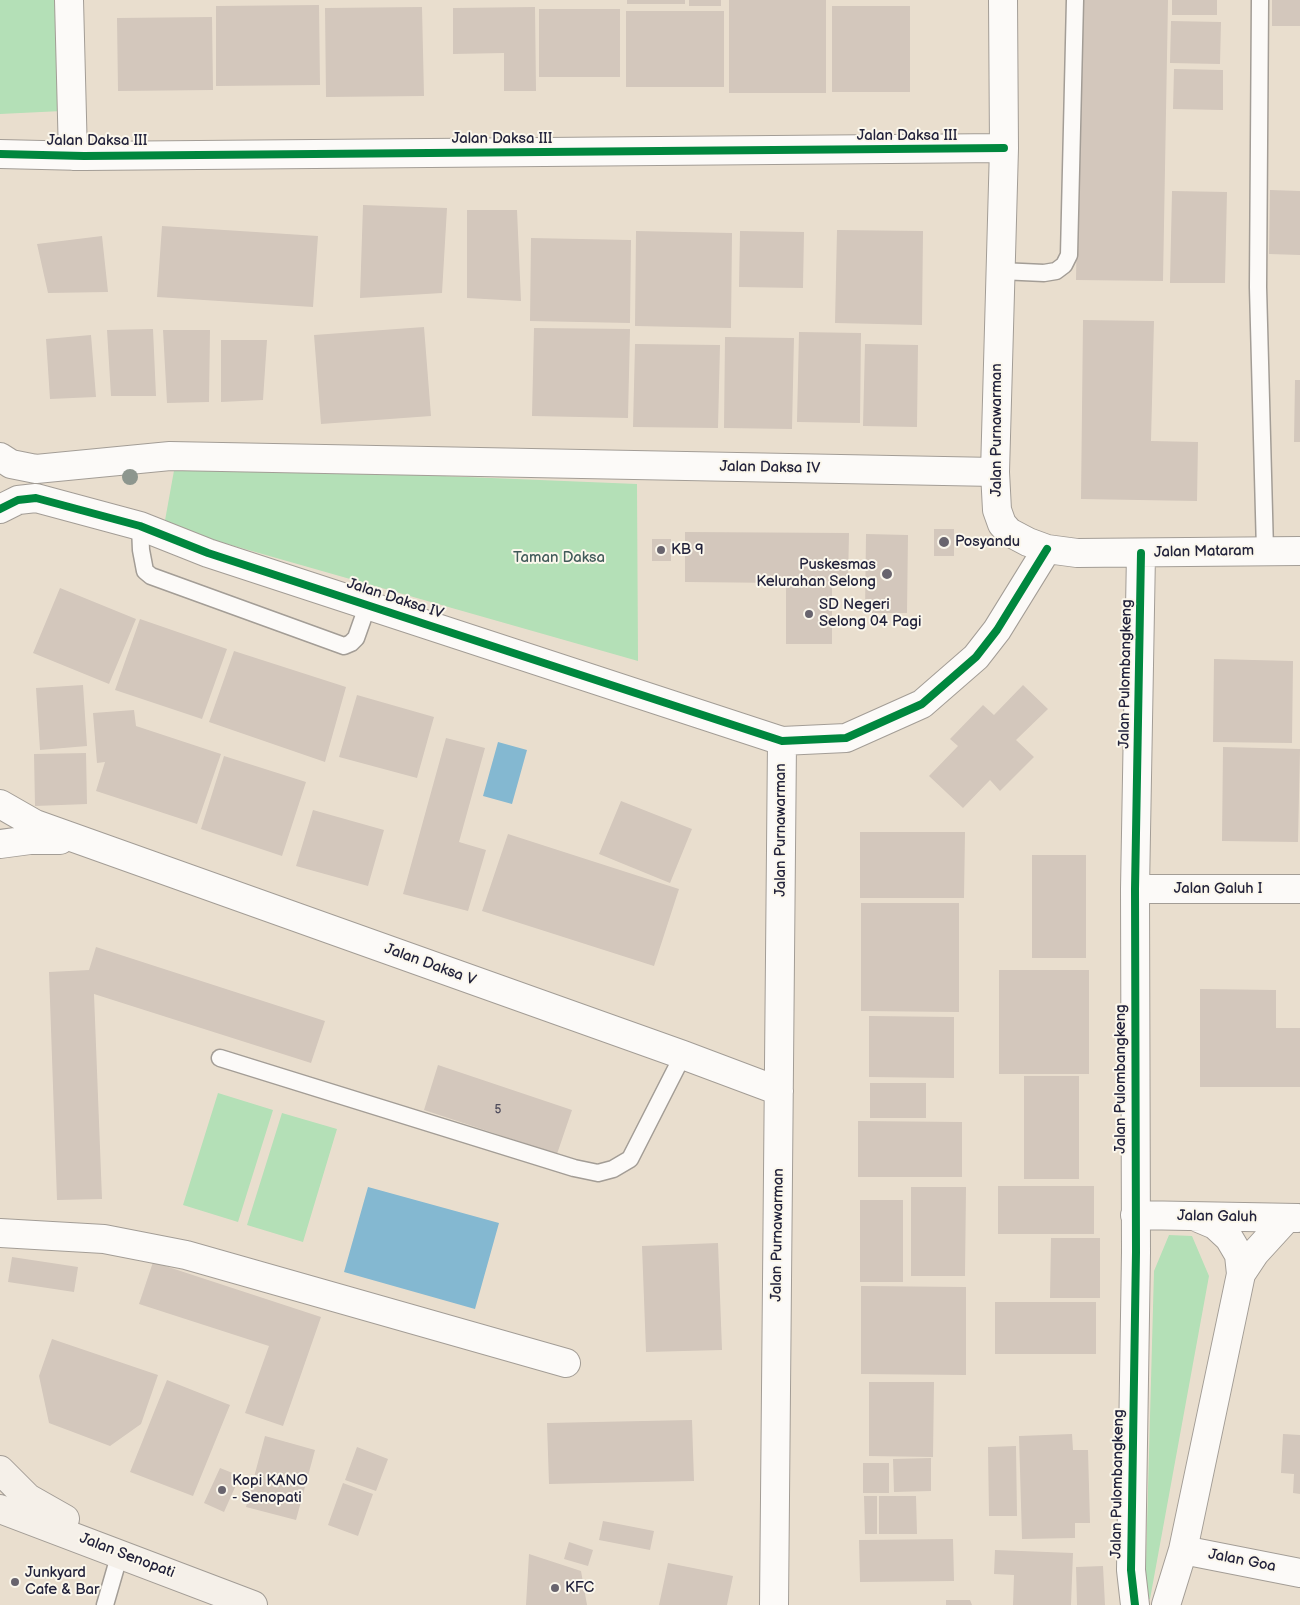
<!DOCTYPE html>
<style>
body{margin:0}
canvas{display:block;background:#e9dece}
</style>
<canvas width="1300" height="1605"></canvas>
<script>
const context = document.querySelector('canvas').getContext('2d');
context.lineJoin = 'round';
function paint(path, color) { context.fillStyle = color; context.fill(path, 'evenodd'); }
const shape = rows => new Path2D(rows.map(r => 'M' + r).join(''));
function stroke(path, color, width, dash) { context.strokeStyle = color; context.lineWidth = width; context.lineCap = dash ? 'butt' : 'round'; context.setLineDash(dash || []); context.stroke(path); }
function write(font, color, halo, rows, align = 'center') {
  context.font = font + ' "Balsamiq Sans",sans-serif'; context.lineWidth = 4; context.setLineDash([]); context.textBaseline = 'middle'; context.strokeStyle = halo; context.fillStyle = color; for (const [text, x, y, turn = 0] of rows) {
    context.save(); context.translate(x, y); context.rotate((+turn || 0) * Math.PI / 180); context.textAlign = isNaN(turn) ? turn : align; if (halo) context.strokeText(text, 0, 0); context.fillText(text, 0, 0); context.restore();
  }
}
paint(shape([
 [0,0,60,0,62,111,0,114],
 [175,465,637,484,638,661,164,526],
 [218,1093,273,1110,238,1222,183,1205],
 [282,1113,337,1129,303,1242,247,1225],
 [1169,1235,1192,1236,1209,1276,1150,1599,1145,1599,1154,1271]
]), '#b4e0b7');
paint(shape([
 [498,742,527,750,512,804,483,796],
 [368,1187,499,1223,475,1309,344,1272]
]), '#84b8d1');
paint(shape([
 [627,0,685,0,685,4,627,4],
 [689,0,721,0,721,6,689,6],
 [729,0,826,0,826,93,729,93],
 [1081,0,1168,0,1163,281,1076,280],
 [1172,0,1217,0,1217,15,1172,15],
 [1272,0,1300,0,1300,26,1272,26],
 [319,5,320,85,216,86,216,6],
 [832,6,910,6,910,92,832,92],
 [422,7,424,96,326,97,325,8],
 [535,7,536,91,504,91,504,53,453,54,453,8],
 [539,9,620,9,620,77,539,77],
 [626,11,724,11,724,87,626,87],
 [212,17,213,90,118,91,117,18],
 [1171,21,1221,22,1220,64,1170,63],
 [1174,69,1223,70,1223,110,1173,109],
 [1270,190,1300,191,1300,255,1269,254],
 [1172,191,1227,192,1225,283,1170,283],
 [363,205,447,208,442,293,360,298],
 [467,210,517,210,521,301,467,298],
 [162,226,318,236,313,307,157,297],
 [837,230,923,231,922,325,835,323],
 [636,231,732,233,731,328,635,326],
 [740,231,804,232,803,288,739,287],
 [102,236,108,292,48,293,37,244],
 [531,238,631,240,630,323,530,321],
 [1083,320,1154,321,1151,441,1198,442,1197,501,1081,499],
 [424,327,431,416,321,424,314,335],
 [534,328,630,329,628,418,532,416],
 [153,329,156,396,111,396,107,330],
 [163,330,210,330,209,402,167,403],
 [799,332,861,333,860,423,797,422],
 [91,335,96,397,50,399,46,339],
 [725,337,794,338,792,429,724,428],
 [221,340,267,340,263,400,221,402],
 [635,344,720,345,718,428,633,427],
 [865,344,918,345,917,427,863,426],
 [1295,380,1300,380,1300,442,1294,442],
 [934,529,954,529,954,556,934,556],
 [685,532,849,533,848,583,832,583,832,644,786,644,786,583,685,582],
 [866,534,908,535,907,613,865,613],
 [652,539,671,539,671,561,652,561],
 [60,588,136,619,109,684,33,653],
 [140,619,227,649,202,719,115,690],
 [234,651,346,687,325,762,209,722],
 [1214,659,1293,661,1292,743,1213,742],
 [83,685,87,746,40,750,36,688],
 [1023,685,1048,709,1016,740,1034,757,1000,791,990,780,963,808,929,776,958,746,950,739,983,705,994,715],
 [357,695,434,717,417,778,339,757],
 [134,710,136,726,221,754,197,824,96,791,105,762,97,763,93,713],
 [446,738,485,748,459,842,486,850,468,911,403,894],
 [1223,747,1300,749,1298,842,1222,841],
 [86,753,87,804,35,806,34,754],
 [224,756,306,782,282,856,201,829],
 [621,801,692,829,670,883,599,854],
 [313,810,384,830,368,886,296,866],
 [860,832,965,832,964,898,860,898],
 [508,834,679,889,654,966,482,911],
 [1032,855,1086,855,1086,958,1032,958],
 [861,903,959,903,959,1012,861,1011],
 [96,947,325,1021,311,1063,94,994,102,1199,57,1200,49,972,89,970],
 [999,970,1089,970,1089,1074,999,1074],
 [1200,989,1276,990,1276,1028,1300,1028,1300,1087,1200,1087],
 [869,1016,954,1017,954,1078,869,1077],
 [438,1065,572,1110,557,1154,424,1110],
 [1024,1076,1079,1076,1079,1179,1024,1179],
 [870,1083,926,1083,926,1118,870,1118],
 [858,1121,962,1122,962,1177,858,1177],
 [998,1186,1094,1186,1094,1234,998,1234],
 [911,1187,966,1187,965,1276,911,1276],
 [860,1200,903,1200,903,1282,860,1282],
 [1051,1238,1100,1238,1100,1298,1050,1298],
 [718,1243,722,1350,646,1352,642,1246],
 [12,1257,78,1267,74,1292,8,1282],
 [153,1262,321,1317,283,1426,245,1413,269,1346,139,1304],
 [861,1286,966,1287,966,1375,861,1374],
 [995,1302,1096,1302,1096,1354,995,1354],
 [52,1339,158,1375,141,1424,110,1446,49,1423,39,1376],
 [167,1380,230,1405,193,1496,130,1472],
 [869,1382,934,1382,933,1457,869,1456],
 [692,1420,694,1481,549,1484,547,1423],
 [1072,1434,1073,1450,1088,1450,1090,1523,1075,1523,1075,1538,1022,1539,1019,1436],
 [1283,1434,1300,1435,1300,1494,1293,1493,1294,1474,1281,1473],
 [265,1436,315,1450,296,1520,246,1507],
 [1016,1446,1017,1516,989,1516,988,1447],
 [357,1447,388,1459,376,1491,345,1480],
 [931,1458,931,1491,894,1492,893,1459],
 [863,1463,889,1463,889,1493,863,1493],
 [220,1468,240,1476,224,1512,204,1503],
 [343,1483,373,1494,358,1536,328,1525],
 [864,1496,877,1496,877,1534,865,1534],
 [879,1496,916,1496,917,1534,879,1534],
 [603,1521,654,1531,650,1550,599,1540],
 [953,1539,954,1581,860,1582,859,1540],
 [569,1542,593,1550,588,1566,564,1559],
 [995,1550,1073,1553,1071,1605,1013,1605,1014,1575,994,1574],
 [529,1554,581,1571,587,1605,526,1605],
 [668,1563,733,1576,727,1605,659,1605],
 [1103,1566,1105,1605,1077,1605,1076,1567],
 [946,1600,970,1600,972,1605,946,1605]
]), '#d3c7bc');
const service = shape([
 [1260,0,1258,287,1265,551],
 [1000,271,1044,273,1056,271,1064,265,1069,255,1075,0],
 [140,526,141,550,145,571,151,576,344,646,351,643,356,638,368,604],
 [220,1058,574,1168,598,1173,613,1169,630,1159,683,1055],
 [105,1605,120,1553]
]);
const minor = shape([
 [69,0,73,156],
 [1003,0,1004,148,995,472,997,510,1002,524,1009,532,1028,542,1047,549,1077,553,1300,551],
 [0,154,84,156,1004,148],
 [0,457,11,464,36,469,170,456,995,472],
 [0,509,18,500,36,498,140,526,208,553,782,741,846,738,922,704,976,657,997,630,1047,549],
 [0,804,35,824,683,1055,779,1091],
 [0,844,30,840,60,840],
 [1135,889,1300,889],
 [1135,1215,1298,1218],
 [1196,1217,1215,1225,1229,1238,1239,1255,1241,1274],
 [0,1233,104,1239,186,1255,566,1363],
 [1183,1550,1300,1573],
 [774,1605,782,741],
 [1135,1605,1131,1570,1136,1252,1135,889,1141,553],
 [1166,1605,1183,1550,1241,1274,1255,1253,1287,1218]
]);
const secondary = shape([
 [0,1470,28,1498,65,1519],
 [0,1509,253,1605]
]);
stroke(service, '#a39d96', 19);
stroke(minor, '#a39d96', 30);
stroke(secondary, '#a39d96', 30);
stroke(service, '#fcfaf8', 16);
stroke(minor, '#fcfaf8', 28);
stroke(secondary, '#f5f0e9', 28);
stroke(shape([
 [0,154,84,156,1004,148],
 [0,509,18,500,36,498,140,526,208,553,782,741,846,738,922,704,976,657,997,630,1047,549],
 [1135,1605,1131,1570,1136,1252,1135,889,1141,553]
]), '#00873e', 8);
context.fillStyle = '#8d968e';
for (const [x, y] of [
 [130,477]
]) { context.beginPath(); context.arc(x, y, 8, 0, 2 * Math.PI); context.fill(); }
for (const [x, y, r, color] of [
 [944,542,6,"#68646e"],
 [661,550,5,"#68646e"],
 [887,574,6,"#68646e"],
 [809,614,5,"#68646e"],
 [222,1490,5,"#68646e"],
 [15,1582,5,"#68646e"],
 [555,1588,5,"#68646e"]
]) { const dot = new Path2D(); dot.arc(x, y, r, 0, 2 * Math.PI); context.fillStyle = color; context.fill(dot); stroke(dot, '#fbf7ec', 2); }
write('12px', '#4f4c5c', null, [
 ["5",498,1110]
]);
write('15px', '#22223b', '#fbf7ec', [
 ["Jalan Daksa III",907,136],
 ["Jalan Daksa III",502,139],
 ["Jalan Daksa III",97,141],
 ["Jalan Purnawarman",997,430,-90],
 ["Jalan Daksa IV",770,468,1],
 ["Jalan Mataram",1204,552,-1],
 ["Jalan Daksa IV",395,599,18],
 ["Jalan Pulombangkeng",1126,674,-89],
 ["Jalan Purnawarman",781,830,-90],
 ["Jalan Galuh I",1218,889],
 ["Jalan Daksa V",430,965,20],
 ["Jalan Pulombangkeng",1121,1079,-90],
 ["Jalan Galuh",1217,1217,1],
 ["Jalan Purnawarman",778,1235,-89],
 ["Jalan Pulombangkeng",1118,1484,-89],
 ["Jalan Senopati",127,1556,21],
 ["Jalan Goa",1242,1561,11]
]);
write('15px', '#22223b', '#fbf7ec', [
 ["Posyandu",955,542],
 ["KB 9",671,550],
 ["Puskesmas",876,565,"right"],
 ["Kelurahan Selong",876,582,"right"],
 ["SD Negeri",819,605],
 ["Selong 04 Pagi",819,622],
 ["Kopi KANO",232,1481],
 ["- Senopati",232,1498],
 ["Junkyard",25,1573],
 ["Cafe & Bar",25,1590],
 ["KFC",565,1588]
], 'left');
write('15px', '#415b5a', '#fbf7ec', [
 ["Taman Daksa",559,558]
]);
</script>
